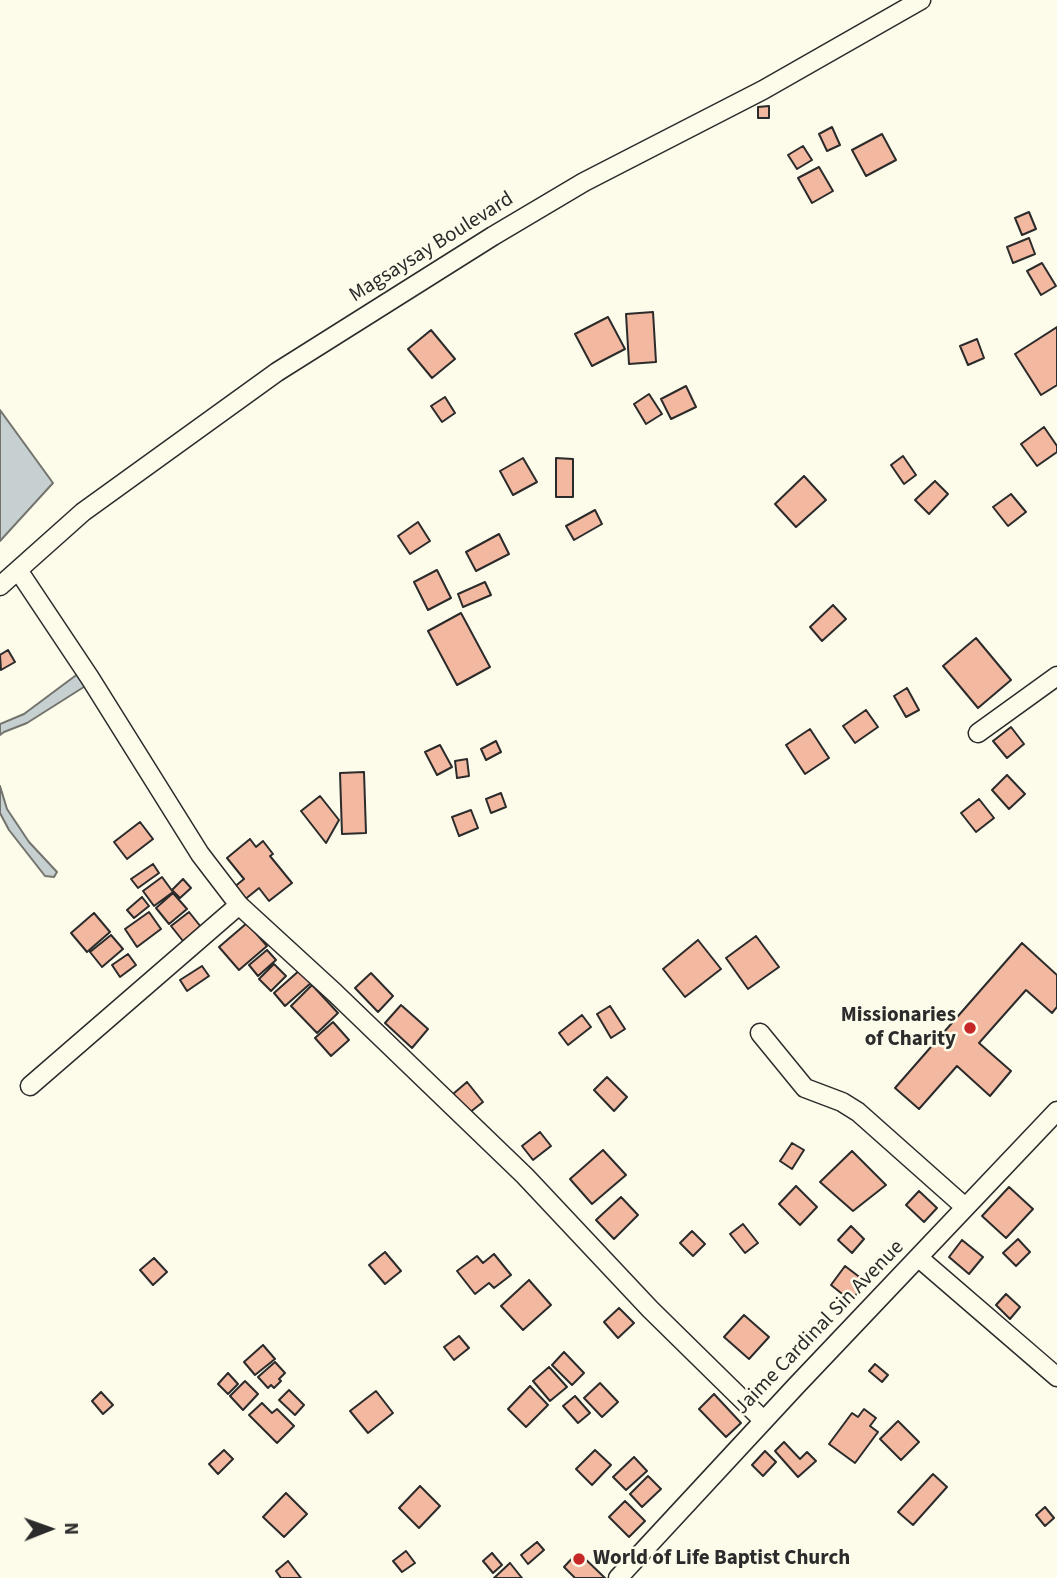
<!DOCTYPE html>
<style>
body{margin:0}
#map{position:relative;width:1057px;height:1578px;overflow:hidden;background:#fdfbea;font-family:"Source Sans 3",sans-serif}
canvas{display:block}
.north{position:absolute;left:14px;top:1494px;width:70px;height:70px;-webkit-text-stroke:5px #fdfbea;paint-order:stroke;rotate:89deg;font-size:19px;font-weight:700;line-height:28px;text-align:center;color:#2b2b2b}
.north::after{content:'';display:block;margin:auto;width:24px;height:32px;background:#2b2b2b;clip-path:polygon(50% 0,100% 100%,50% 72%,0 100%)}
</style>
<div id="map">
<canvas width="1057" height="1578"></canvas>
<div class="north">N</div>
</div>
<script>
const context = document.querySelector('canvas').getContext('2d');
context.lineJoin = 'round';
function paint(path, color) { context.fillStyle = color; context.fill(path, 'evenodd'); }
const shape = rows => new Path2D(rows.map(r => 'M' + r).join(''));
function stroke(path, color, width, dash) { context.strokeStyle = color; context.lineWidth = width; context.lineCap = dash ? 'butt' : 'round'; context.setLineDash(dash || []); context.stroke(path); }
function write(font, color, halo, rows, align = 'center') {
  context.font = font + ' "Source Sans 3",sans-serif'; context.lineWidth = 5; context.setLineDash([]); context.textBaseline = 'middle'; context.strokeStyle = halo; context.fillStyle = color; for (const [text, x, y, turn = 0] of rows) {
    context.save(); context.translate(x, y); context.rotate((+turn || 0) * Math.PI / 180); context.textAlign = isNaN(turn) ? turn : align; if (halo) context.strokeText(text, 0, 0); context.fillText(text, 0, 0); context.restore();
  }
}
const water = shape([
 [0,410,53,483,0,541,0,410],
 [79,673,87,685,27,723,4,732,0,735,0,724,24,714,79,673],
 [0,786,7,809,29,842,57,872,54,877,45,876,9,830,0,813,0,786]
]);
paint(water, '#c7d0d0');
stroke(water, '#74746e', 2);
const building = shape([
 [769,106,769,118,758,118,758,107,769,106],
 [832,127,840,145,827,151,819,134,832,127],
 [882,134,896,160,866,176,852,150,882,134],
 [803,146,812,160,797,169,788,155,803,146],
 [819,167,833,191,812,203,798,178,819,167],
 [1029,212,1036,229,1022,235,1015,218,1029,212],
 [1029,238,1035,254,1013,263,1007,247,1029,238],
 [1042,263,1056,286,1041,295,1027,271,1042,263],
 [653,312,656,362,629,364,626,314,653,312],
 [608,317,625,349,592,366,575,334,608,317],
 [1057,327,1057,385,1041,395,1015,354,1057,327],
 [431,330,455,359,432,378,408,349,431,330],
 [977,339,984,358,968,365,960,346,977,339],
 [686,386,696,407,671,419,661,399,686,386],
 [649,394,662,414,646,424,634,404,649,394],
 [445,397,455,413,442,422,431,406,445,397],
 [1044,427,1057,446,1057,452,1037,466,1021,444,1044,427],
 [903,456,916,475,904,484,891,465,903,456],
 [523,458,537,482,513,495,500,471,523,458],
 [556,458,573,459,573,497,556,497,556,458],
 [804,476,826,500,796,527,775,504,804,476],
 [935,481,948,494,929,514,915,500,935,481],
 [1011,494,1026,512,1008,526,993,507,1011,494],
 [595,510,602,524,574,540,566,526,595,510],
 [418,522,430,541,410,554,398,536,418,522],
 [499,534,509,554,476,571,466,552,499,534],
 [437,570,451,598,428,610,414,582,437,570],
 [485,582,491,595,463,607,458,594,485,582],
 [833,605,846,619,822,641,810,627,833,605],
 [461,613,490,667,457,685,428,631,461,613],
 [976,638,1011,680,978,708,943,666,976,638],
 [8,650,15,662,1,670,0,655,8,650],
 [907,688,919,710,906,717,894,696,907,688],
 [866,710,878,727,855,743,843,726,866,710],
 [1011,727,1024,744,1007,758,993,741,1011,727],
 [810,729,829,758,805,774,786,745,810,729],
 [496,741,501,752,486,760,481,749,496,741],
 [440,745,452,767,437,775,425,752,440,745],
 [467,759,469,776,457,778,455,761,467,759],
 [364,772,366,833,342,834,340,773,364,772],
 [1007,775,1025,794,1009,809,992,790,1007,775],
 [501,793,506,807,491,813,486,799,501,793],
 [320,796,339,820,326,843,301,811,320,796],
 [979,799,994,818,976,832,961,813,979,799],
 [471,810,478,828,459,836,452,817,471,810],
 [140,822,153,839,127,859,114,842,140,822],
 [250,839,256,847,263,841,273,854,270,856,292,883,269,901,259,888,243,901,233,888,244,879,227,858,250,839],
 [153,864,159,873,138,888,131,879,153,864],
 [162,877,173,892,154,906,143,891,162,877],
 [183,879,191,888,180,898,172,890,183,879],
 [173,893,187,909,169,924,156,908,173,893],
 [142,897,149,906,134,918,127,910,142,897],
 [149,912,161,929,137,947,125,929,149,912],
 [189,912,201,927,183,941,171,926,189,912],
 [94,913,110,932,87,952,71,933,94,913],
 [247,923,267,946,239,970,219,947,247,923],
 [111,935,123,949,102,967,90,952,111,935],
 [756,936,779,967,748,989,726,958,756,936],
 [698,940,721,969,685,997,663,969,698,940],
 [1022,943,1057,975,1057,1007,1052,1013,1026,990,979,1043,1011,1071,990,1096,957,1066,919,1109,895,1088,1022,943],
 [267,950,276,960,258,976,249,965,267,950],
 [128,954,136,965,120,977,112,965,128,954],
 [274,964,286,976,271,991,259,979,274,964],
 [202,966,209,976,187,991,180,980,202,966],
 [301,969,312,982,285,1006,274,993,301,969],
 [371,973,393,996,378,1012,355,988,371,973],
 [312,985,338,1013,317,1033,291,1006,312,985],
 [401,1005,428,1029,412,1048,385,1023,401,1005],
 [610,1006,625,1029,611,1038,597,1014,610,1006],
 [582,1015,591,1027,568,1045,559,1033,582,1015],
 [333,1022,349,1040,331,1056,315,1038,333,1022],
 [607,1077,627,1097,614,1111,594,1090,607,1077],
 [467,1082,483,1102,469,1113,453,1094,467,1082],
 [540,1132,551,1146,533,1160,522,1146,540,1132],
 [792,1143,804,1150,792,1169,780,1161,792,1143],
 [603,1150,626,1175,592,1204,570,1179,603,1150],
 [852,1151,886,1185,853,1211,820,1182,852,1151],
 [796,1186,817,1207,800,1225,779,1204,796,1186],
 [1009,1187,1033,1209,1006,1238,982,1216,1009,1187],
 [919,1191,937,1208,924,1222,906,1205,919,1191],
 [621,1197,638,1215,614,1239,596,1220,621,1197],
 [743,1224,758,1243,745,1253,730,1234,743,1224],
 [851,1226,864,1239,852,1253,838,1240,851,1226],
 [692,1231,705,1244,693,1256,680,1243,692,1231],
 [1018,1239,1030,1252,1016,1266,1003,1253,1018,1239],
 [962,1240,983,1257,969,1274,949,1257,962,1240],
 [385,1252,401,1271,385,1284,369,1265,385,1252],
 [494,1254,511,1275,494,1288,489,1283,475,1294,457,1271,477,1256,483,1263,494,1254],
 [154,1258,167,1272,153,1285,140,1270,154,1258],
 [845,1266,866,1282,851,1301,831,1285,845,1266],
 [529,1280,551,1305,523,1330,501,1306,529,1280],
 [1006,1294,1020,1307,1010,1319,996,1305,1006,1294],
 [619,1308,634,1323,618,1338,604,1322,619,1308],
 [744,1315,769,1337,749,1359,724,1337,744,1315],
 [459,1336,469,1348,454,1360,444,1347,459,1336],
 [263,1345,275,1359,255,1375,244,1362,263,1345],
 [564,1352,584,1373,572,1385,552,1365,564,1352],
 [275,1362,285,1373,279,1379,281,1381,274,1388,271,1385,268,1388,258,1377,275,1362],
 [875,1364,888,1375,882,1382,869,1371,875,1364],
 [549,1367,567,1387,550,1401,533,1381,549,1367],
 [228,1373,238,1384,228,1394,218,1384,228,1373],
 [245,1381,258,1394,243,1410,230,1396,245,1381],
 [600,1383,618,1402,602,1417,584,1398,600,1383],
 [530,1386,548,1405,526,1427,508,1409,530,1386],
 [289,1390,304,1405,295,1415,279,1400,289,1390],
 [376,1391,393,1413,368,1433,350,1411,376,1391],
 [101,1392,113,1405,103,1414,92,1401,101,1392],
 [714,1394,741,1423,726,1437,699,1409,714,1394],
 [575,1396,590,1413,578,1423,563,1406,575,1396],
 [262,1403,272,1413,277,1409,294,1426,277,1443,249,1415,262,1403],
 [864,1409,876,1418,870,1426,878,1432,855,1463,829,1444,852,1413,858,1417,864,1409],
 [898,1421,919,1442,901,1460,880,1439,898,1421],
 [784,1442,800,1459,807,1452,816,1461,798,1477,775,1451,784,1442],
 [224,1450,233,1459,218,1474,209,1464,224,1450],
 [595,1450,611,1465,592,1485,576,1469,595,1450],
 [765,1451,776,1462,763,1476,752,1465,765,1451],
 [634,1457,647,1471,626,1490,613,1477,634,1457],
 [933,1474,947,1487,913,1525,898,1512,933,1474],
 [648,1476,661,1489,642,1507,630,1494,648,1476],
 [420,1486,440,1506,419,1528,399,1508,420,1486],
 [286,1493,307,1514,284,1537,263,1517,286,1493],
 [625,1501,645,1521,629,1537,609,1517,625,1501],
 [1045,1507,1054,1518,1045,1526,1036,1515,1045,1507],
 [537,1542,544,1550,528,1564,521,1555,537,1542],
 [406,1551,415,1563,402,1572,393,1561,406,1551],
 [578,1552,605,1578,575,1578,564,1567,578,1552],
 [492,1553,502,1565,493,1573,483,1561,492,1553],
 [288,1561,301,1578,281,1578,276,1571,288,1561],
 [510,1563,522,1578,494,1578,510,1563]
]);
paint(building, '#f2b8a0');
stroke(building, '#2b2b2b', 2);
const minor = shape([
 [18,570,90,678,200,854,239,905,335,993,525,1176,650,1309,763,1420],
 [0,586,83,512,277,372,493,236,584,182,763,90,921,0],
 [978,733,1057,676],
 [760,1033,805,1088,842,1102,858,1112,965,1207],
 [30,1086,239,905],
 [919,1258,1057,1377],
 [618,1578,796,1386,1057,1111]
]);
stroke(minor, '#2b2b2b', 21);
stroke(minor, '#fdfbea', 18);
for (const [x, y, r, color] of [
 [970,1028,7,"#c62828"],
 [579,1559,7,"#c62828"]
]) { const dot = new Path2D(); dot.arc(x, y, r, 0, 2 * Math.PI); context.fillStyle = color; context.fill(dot); stroke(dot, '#fdfbea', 2.5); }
write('21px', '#2b2b2b', '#fdfbea', [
 ["Magsaysay Boulevard",432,248,-32],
 ["Jaime Cardinal Sin Avenue",820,1328,-46]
]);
write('bold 21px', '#2b2b2b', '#fdfbea', [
 ["Missionaries",956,1016],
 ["of Charity",956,1040],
 ["World of Life Baptist Church",593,1559,"left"]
], 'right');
</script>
